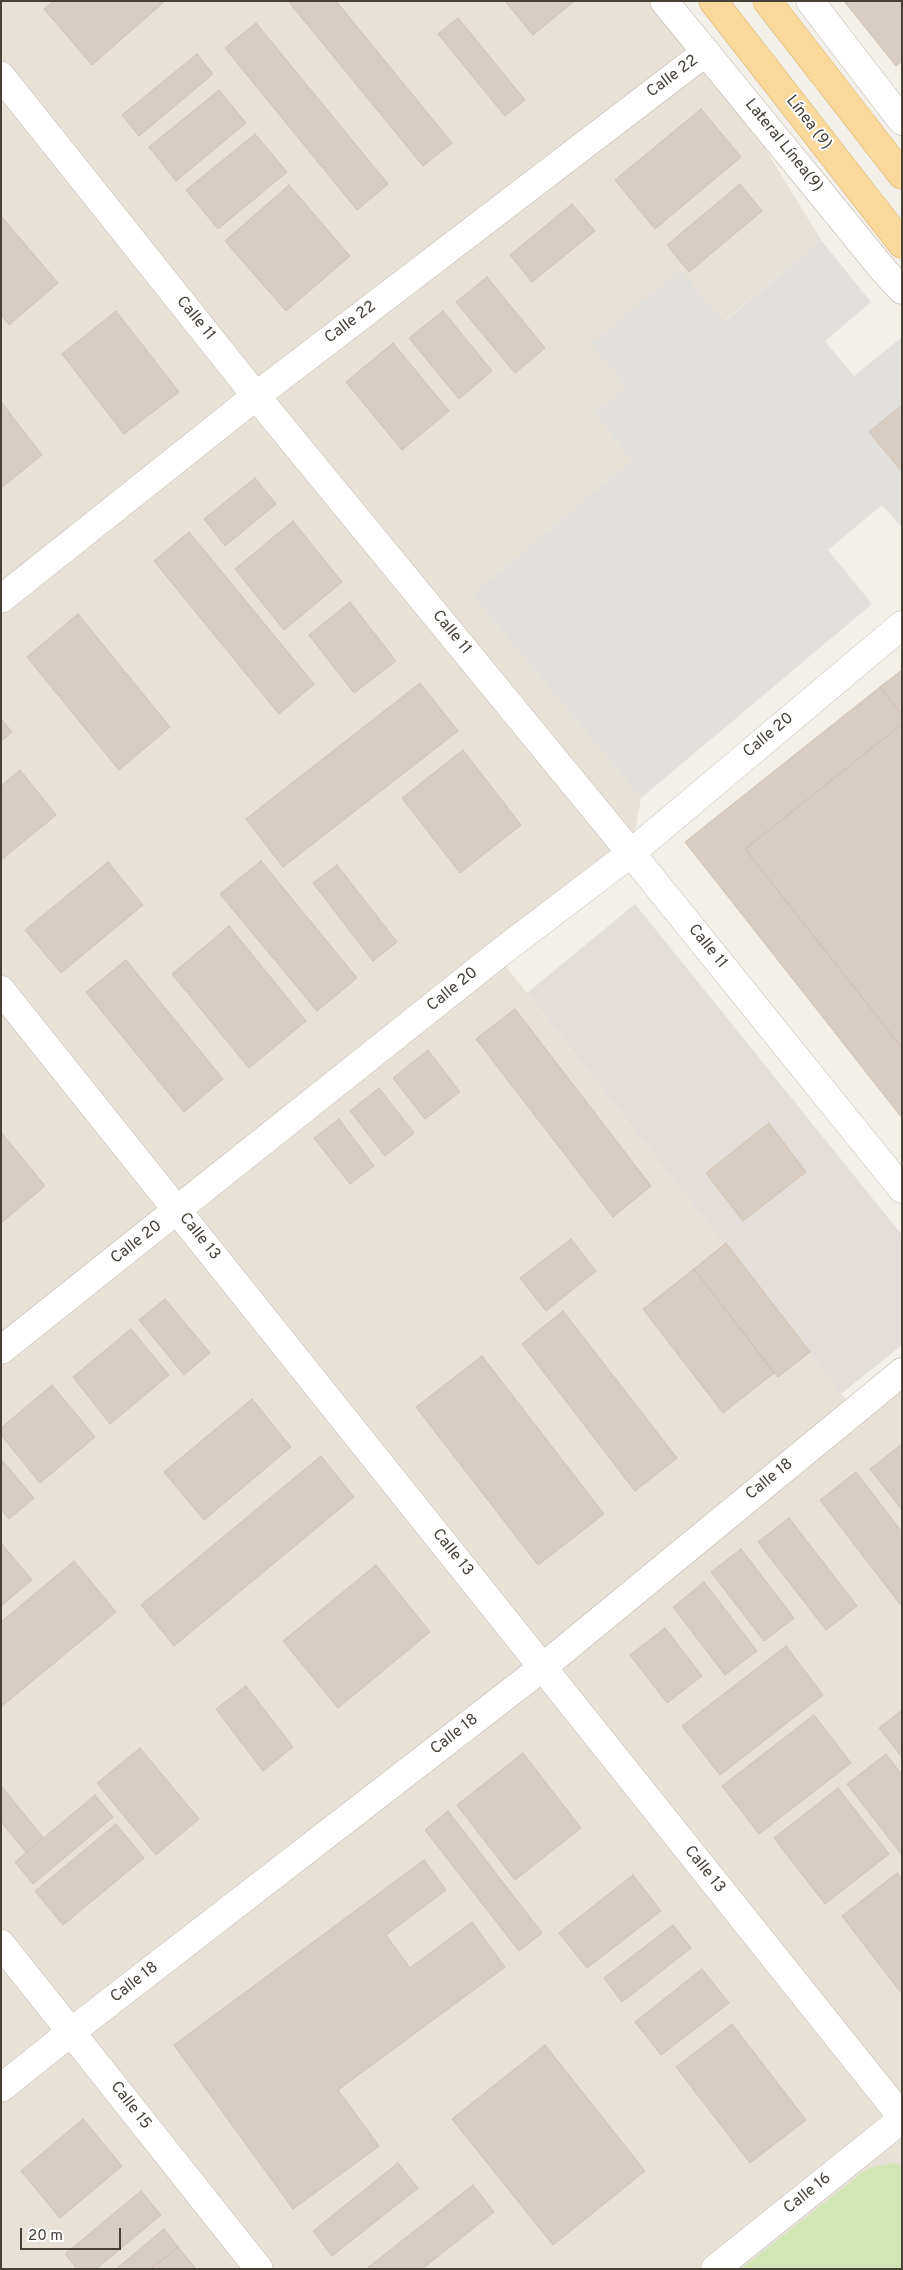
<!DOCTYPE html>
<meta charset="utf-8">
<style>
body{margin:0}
#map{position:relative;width:903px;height:2270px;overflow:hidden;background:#f3efe9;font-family:Overpass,sans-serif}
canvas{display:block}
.frame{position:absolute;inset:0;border:2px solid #464037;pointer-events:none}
.scale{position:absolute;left:20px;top:2228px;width:101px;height:22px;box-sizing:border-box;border:2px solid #464037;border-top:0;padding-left:6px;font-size:15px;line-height:18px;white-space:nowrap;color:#464037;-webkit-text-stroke:4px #fff;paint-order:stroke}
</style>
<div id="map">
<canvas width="903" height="2270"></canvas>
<div class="frame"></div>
<div class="scale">20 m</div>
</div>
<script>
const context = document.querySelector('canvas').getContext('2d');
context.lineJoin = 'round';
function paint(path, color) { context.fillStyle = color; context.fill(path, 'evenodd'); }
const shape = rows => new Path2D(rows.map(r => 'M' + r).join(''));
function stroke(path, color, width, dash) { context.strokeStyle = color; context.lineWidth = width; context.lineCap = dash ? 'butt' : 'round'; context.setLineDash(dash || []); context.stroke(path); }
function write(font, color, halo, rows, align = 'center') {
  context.font = font + ' Overpass,sans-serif'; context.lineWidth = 4; context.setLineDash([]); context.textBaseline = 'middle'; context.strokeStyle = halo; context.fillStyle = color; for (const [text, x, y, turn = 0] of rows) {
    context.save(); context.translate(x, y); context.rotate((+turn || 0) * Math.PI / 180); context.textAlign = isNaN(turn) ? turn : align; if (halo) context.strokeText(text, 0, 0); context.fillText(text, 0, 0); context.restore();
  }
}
paint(shape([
 [1,1,664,1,706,52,821,240,723,322,592,344,626,386,594,414,632,460,472,595,641,798,631,853,497,955,841,1394,856,1409,902,1372,902,2269,1,2269]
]), '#e7e1d7');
paint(shape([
 [635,904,902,1235,902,1345,841,1394,527,993]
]), '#e3deda');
paint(shape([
 [891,2163,902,2165,902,2269,741,2269,867,2169]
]), '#d2e5b4');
paint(shape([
 [821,240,871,302,825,341,854,376,902,337,902,405,869,432,902,472,902,527,882,505,828,550,872,604,641,798,472,595,632,460,594,414,626,386,591,344,680,270,724,322]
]), '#e2e0dd');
const building = shape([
 [53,1,165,1,92,65,44,9,53,1],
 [288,1,336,1,452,143,423,166,288,1],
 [505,1,574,1,533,35,505,1],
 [844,1,902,1,902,61,896,66,844,1],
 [458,18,525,100,505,116,438,34,458,18],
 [256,23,388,184,357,210,225,48,256,23],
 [197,54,213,74,139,136,122,115,197,54],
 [219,90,246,123,176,181,149,147,219,90],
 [701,109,741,157,655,229,615,180,701,109],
 [255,134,287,172,218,229,186,190,255,134],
 [740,184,762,211,689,272,667,245,740,184],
 [289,185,350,256,286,311,225,241,289,185],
 [572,204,595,231,532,282,510,255,572,204],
 [1,216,58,283,9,325,1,315,1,216],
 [487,277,545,348,515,373,456,302,487,277],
 [116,311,179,392,124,434,62,354,116,311],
 [443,311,492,371,459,399,409,338,443,311],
 [393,343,449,411,402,450,346,382,393,343],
 [1,402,42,455,1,488,1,402],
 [902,405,902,472,869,432,902,405],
 [255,478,276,504,225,546,204,519,255,478],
 [293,521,342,582,284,630,235,569,293,521],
 [189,532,314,684,279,714,154,561,189,532],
 [350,602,396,661,354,693,309,635,350,602],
 [78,614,170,727,119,770,27,657,78,614],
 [902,670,902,715,880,687,902,670],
 [420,683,458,731,283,867,246,819,420,683],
 [880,687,902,715,902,724,745,849,902,1048,902,1118,685,842,880,687],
 [1,719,12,732,1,741,1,719],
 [902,724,902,1048,745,849,902,724],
 [463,750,521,825,460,873,402,798,463,750],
 [20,770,56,815,1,860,1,786,20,770],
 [261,861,357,978,317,1011,220,894,261,861],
 [108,862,143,905,61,973,25,930,108,862],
 [337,865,397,942,373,961,313,883,337,865],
 [229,926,306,1021,249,1068,172,974,229,926],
 [126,960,223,1079,184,1112,86,992,126,960],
 [515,1009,651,1186,613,1217,476,1039,515,1009],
 [428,1050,460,1092,425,1119,393,1078,428,1050],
 [379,1088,414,1133,385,1156,350,1111,379,1088],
 [339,1119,374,1166,350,1184,314,1138,339,1119],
 [769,1123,806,1172,743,1221,706,1173,769,1123],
 [1,1132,45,1186,1,1223,1,1132],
 [571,1239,596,1271,546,1311,520,1278,571,1239],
 [726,1243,810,1352,778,1377,694,1269,726,1243],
 [694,1269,774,1373,723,1413,643,1309,694,1269],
 [165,1299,210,1353,184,1375,139,1320,165,1299],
 [563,1311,677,1458,635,1491,522,1344,563,1311],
 [131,1329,169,1375,110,1424,73,1377,131,1329],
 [482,1356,604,1514,538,1565,416,1407,482,1356],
 [52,1385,95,1437,40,1483,1,1435,1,1428,52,1385],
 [252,1399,291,1447,204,1520,164,1472,252,1399],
 [902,1444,902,1510,870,1469,902,1444],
 [321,1456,354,1497,174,1646,141,1605,321,1456],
 [1,1459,34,1498,9,1519,1,1509,1,1459],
 [856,1472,902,1532,902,1603,900,1604,820,1500,856,1472],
 [789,1518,857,1606,826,1630,758,1542,789,1518],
 [1,1543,32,1580,1,1606,1,1543],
 [741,1549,794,1618,764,1641,711,1572,741,1549],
 [74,1561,116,1612,1,1707,1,1622,74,1561],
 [376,1565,430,1632,338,1708,283,1641,376,1565],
 [704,1582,757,1651,725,1675,673,1607,704,1582],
 [665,1628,702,1676,667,1703,630,1655,665,1628],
 [786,1646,823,1695,720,1775,682,1726,786,1646],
 [246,1686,293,1747,263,1771,216,1709,246,1686],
 [902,1710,902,1757,879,1728,902,1710],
 [814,1715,851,1763,759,1834,722,1786,814,1715],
 [140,1748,199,1819,156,1855,97,1783,140,1748],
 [523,1753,581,1828,515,1880,457,1805,523,1753],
 [886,1754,902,1775,902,1855,847,1784,886,1754],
 [1,1786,43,1837,26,1852,1,1822,1,1786],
 [838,1788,889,1854,825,1904,774,1838,838,1788],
 [95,1795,113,1817,33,1884,15,1862,95,1795],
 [448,1811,542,1933,519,1951,425,1830,448,1811],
 [116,1824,144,1858,63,1925,35,1891,116,1824],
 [424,1860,446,1890,386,1935,410,1968,472,1922,505,1967,338,2090,379,2146,293,2209,174,2045,424,1860],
 [897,1873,902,1879,902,1994,842,1916,897,1873],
 [633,1875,661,1911,587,1968,559,1933,633,1875],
 [673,1925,691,1948,622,2002,604,1978,673,1925],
 [702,1969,729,2003,661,2055,635,2022,702,1969],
 [732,2024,806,2120,750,2163,676,2067,732,2024],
 [545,2045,645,2171,553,2245,452,2119,545,2045],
 [83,2119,122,2166,60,2218,21,2171,83,2119],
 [398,2163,418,2188,332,2256,313,2231,398,2163],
 [473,2185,494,2212,422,2269,366,2269,473,2185],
 [141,2191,161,2215,96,2269,77,2269,65,2254,141,2191],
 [164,2229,178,2247,151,2269,116,2269,164,2229],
 [178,2247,196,2269,151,2269,178,2247]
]);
paint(building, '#d7cdc2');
stroke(building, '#cfc2b2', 1);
const minor = shape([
 [664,1,885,272,902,290],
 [810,1,902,121],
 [1,76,256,396,631,853,902,1189],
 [1,599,256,396,706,52],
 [1,990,902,2117],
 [1,1350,497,955,631,853,902,625],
 [1,1944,259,2269],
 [1,2088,71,2032,543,1667,902,1372],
 [715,2269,902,2119]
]);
const major = shape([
 [713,1,902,244],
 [767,1,902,175]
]);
stroke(minor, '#beb7ac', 29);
stroke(major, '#ddb56d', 29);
stroke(minor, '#fff', 28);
stroke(major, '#f9d99c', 28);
write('16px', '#464037', '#fff', [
 ["Calle 22",673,77,-37],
 ["Línea (9)",808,123,52],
 ["Lateral Línea(9)",783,146,51],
 ["Calle 11",195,319,51],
 ["Calle 22",351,323,-37],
 ["Calle 11",451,633,51],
 ["Calle 20",769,736,-40],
 ["Calle 11",707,947,51],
 ["Calle 20",453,990,-39],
 ["Calle 13",199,1237,51],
 ["Calle 20",137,1243,-38],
 ["Calle 18",770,1480,-39],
 ["Calle 13",452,1553,51],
 ["Calle 18",455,1735,-38],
 ["Calle 13",704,1870,51],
 ["Calle 18",135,1983,-38],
 ["Calle 15",130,2106,52],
 ["Calle 16",808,2194,-39]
]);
</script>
